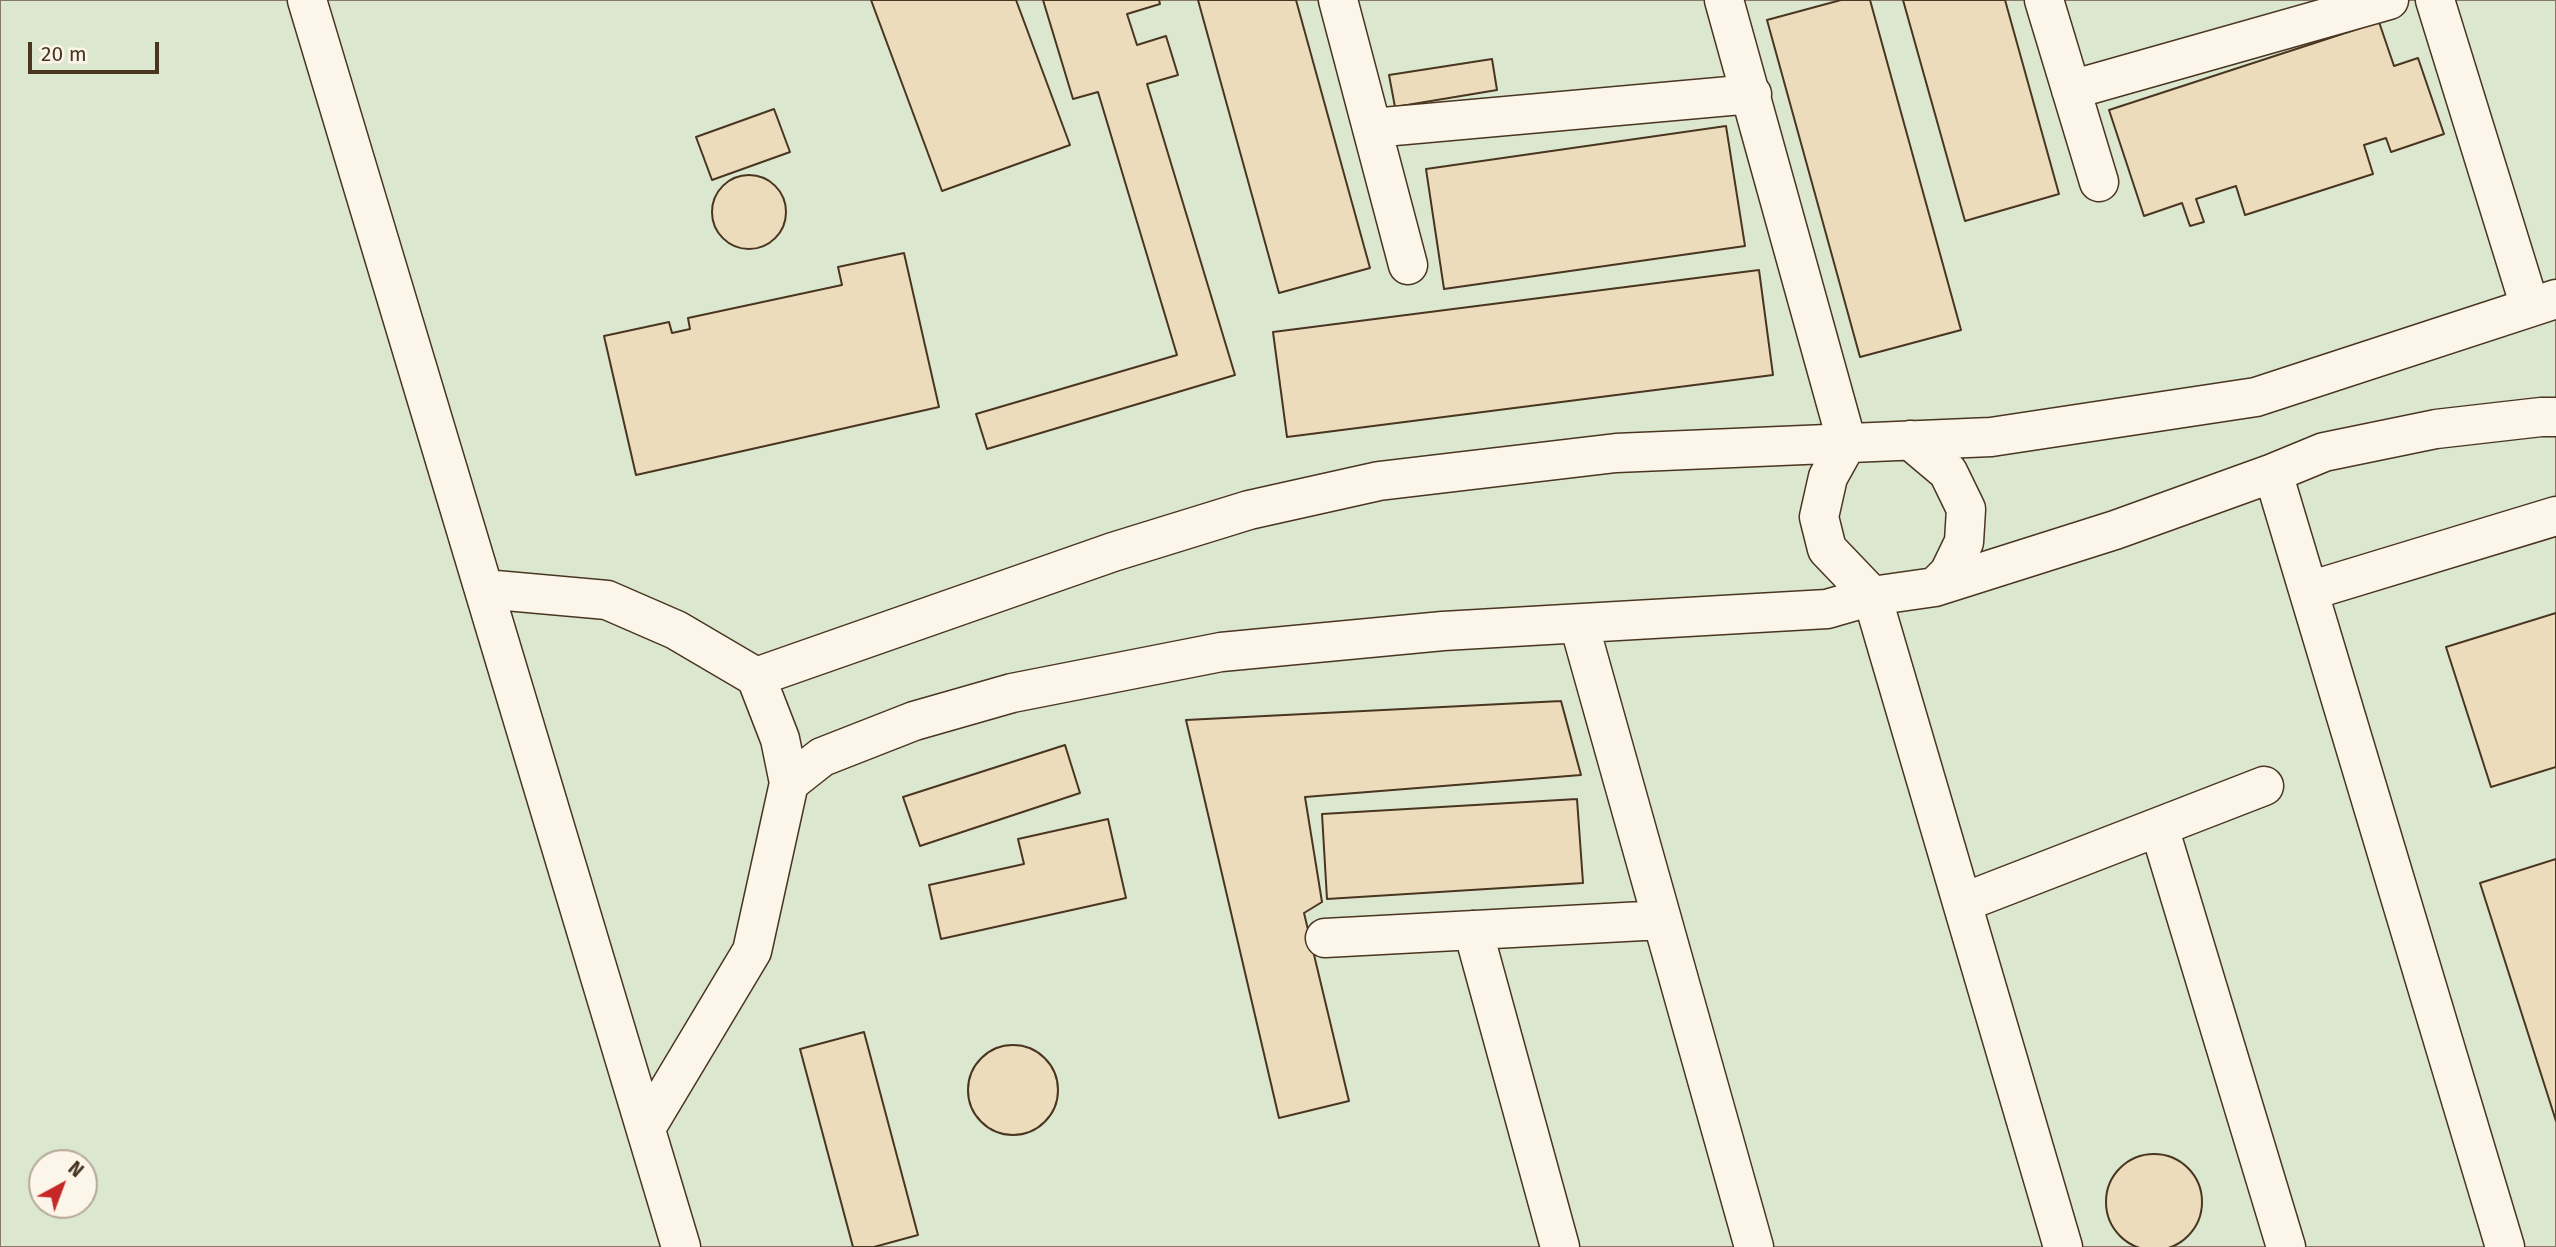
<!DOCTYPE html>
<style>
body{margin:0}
#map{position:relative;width:2556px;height:1247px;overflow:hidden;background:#fbf6e9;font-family:"Fira Sans",sans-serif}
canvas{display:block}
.north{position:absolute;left:28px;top:1149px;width:70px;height:70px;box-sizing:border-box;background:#fbf6e9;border:2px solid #b4a999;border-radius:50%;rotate:41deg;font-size:19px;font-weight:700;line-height:28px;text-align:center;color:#4a3520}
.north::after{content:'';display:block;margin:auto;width:24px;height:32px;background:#c62828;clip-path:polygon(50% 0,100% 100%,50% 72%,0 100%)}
.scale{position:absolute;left:28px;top:42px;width:131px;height:32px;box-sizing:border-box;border:4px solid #4a3520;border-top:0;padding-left:9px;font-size:21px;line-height:24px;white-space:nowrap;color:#4a3520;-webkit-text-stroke:5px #fbf6e9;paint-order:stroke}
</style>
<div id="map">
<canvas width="2556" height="1247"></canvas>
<div class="north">N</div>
<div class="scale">20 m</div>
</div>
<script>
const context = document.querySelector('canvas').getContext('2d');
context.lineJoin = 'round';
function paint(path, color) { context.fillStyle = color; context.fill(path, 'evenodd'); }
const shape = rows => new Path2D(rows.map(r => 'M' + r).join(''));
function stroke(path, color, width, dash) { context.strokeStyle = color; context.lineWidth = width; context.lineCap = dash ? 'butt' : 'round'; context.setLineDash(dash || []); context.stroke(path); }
const green = shape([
 [0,0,2556,0,2556,1247,0,1247,0,0],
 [42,1163,84,1163,84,1205,42,1205,42,1163]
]);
paint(green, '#dce7d0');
stroke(green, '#887966', 2);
const building = shape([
 [871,0,1016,0,1070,145,942,191,871,0],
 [1043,0,1159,0,1160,4,1127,14,1137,45,1166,36,1178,75,1147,84,1235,375,987,449,976,414,1177,355,1098,92,1073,99,1043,0],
 [1198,0,1296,0,1370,268,1279,293,1198,0],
 [1841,0,1870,0,1961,330,1860,357,1767,20,1841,0],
 [1903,0,2005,0,2059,194,1965,221,1903,0],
 [2379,22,2394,66,2418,58,2444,134,2391,152,2386,138,2364,145,2373,174,2245,215,2236,186,2196,199,2204,222,2190,226,2182,203,2144,216,2109,110,2379,22],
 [1492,59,1497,90,1395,107,1389,75,1492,59],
 [774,109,790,152,712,180,696,137,774,109],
 [1726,126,1745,246,1444,289,1426,169,1726,126],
 '712 212a37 37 0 1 1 74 0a37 37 0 1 1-74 0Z',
 [904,253,939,407,636,475,604,336,669,322,672,333,690,329,688,318,842,285,838,267,904,253],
 [1759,270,1773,375,1287,437,1273,332,1759,270],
 [2556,613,2556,767,2491,787,2446,647,2556,613],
 [1561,701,1581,775,1305,797,1322,902,1304,913,1349,1101,1279,1118,1186,720,1561,701],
 [1065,745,1080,793,920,846,903,797,1065,745],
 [1577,799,1583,883,1327,899,1322,814,1577,799],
 [1108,819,1126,898,941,939,929,885,1024,864,1018,839,1108,819],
 [2556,859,2556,1121,2480,883,2556,859],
 [864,1032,918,1235,874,1247,853,1247,800,1049,864,1032],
 '968 1090a45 45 0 1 1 90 0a45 45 0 1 1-90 0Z',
 '2106 1202a48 48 0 1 1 96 0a48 48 0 1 1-96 0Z'
]);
paint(building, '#ecdcbc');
stroke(building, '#4a3520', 2);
const minor = shape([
 [307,0,681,1247],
 [1338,0,1408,265],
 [1724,0,1847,443,1828,477,1819,517,1827,549,1872,596,2063,1247],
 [2044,0,2099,182],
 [2435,0,2530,307],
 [2071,90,2389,0],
 [1372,128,1752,94],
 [1910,440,1948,472,1966,509,1964,542,1949,573,1935,587],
 [2273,473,2505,1247],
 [484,589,607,600,676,630,756,677,1113,552,1249,510,1379,481,1616,453,1991,437,2256,397,2556,299],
 [2309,591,2556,516],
 [1579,624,1754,1247],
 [756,677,780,739,789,783],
 [2159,827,2286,1247],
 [1962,903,2264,786],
 [1473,930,1560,1247],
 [1325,938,1662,920],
 [646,1128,752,951,789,783,822,757,914,721,1012,693,1221,652,1443,631,1827,609,1872,596,1935,587,2115,530,2273,473,2324,452,2436,429,2541,417,2556,417]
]);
stroke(minor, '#4a3520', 41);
stroke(minor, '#fbf6e9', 38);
</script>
